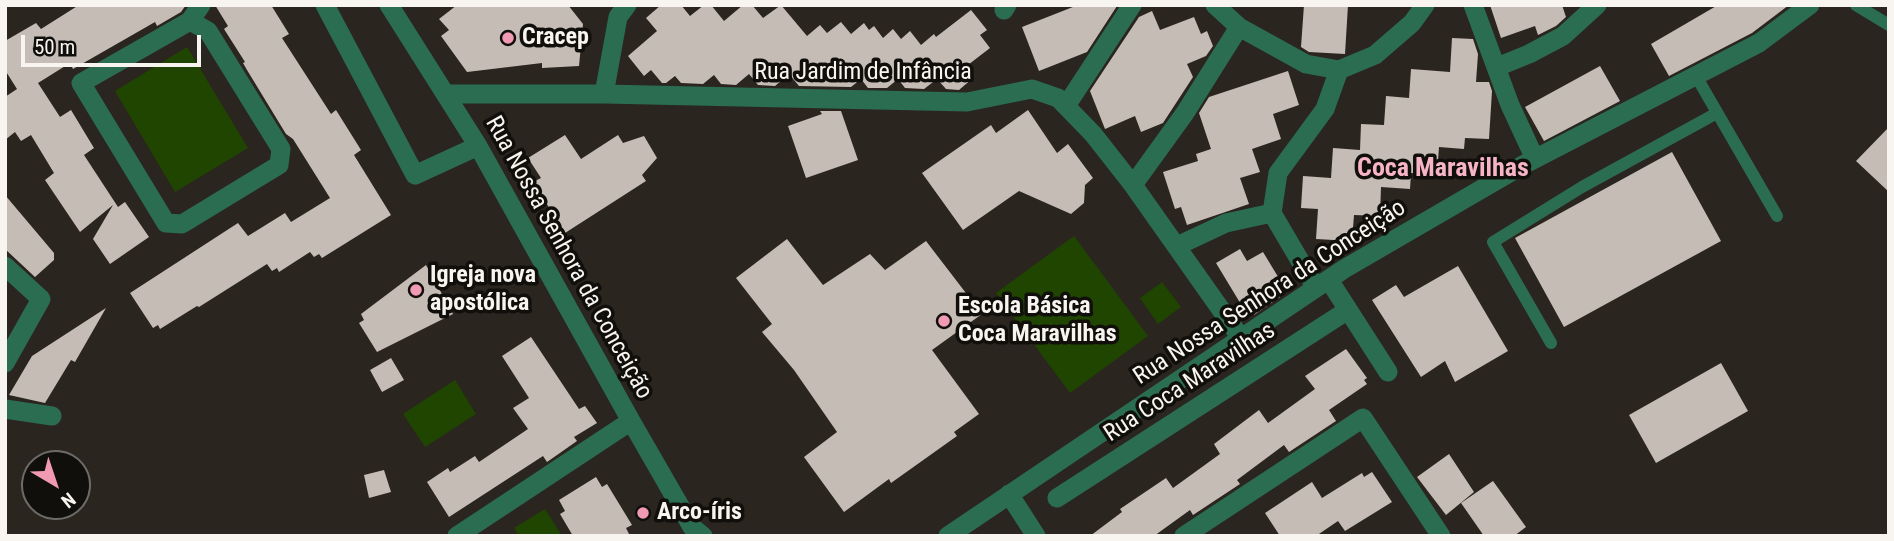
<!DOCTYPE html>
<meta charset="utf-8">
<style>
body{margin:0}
#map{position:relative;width:1894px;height:541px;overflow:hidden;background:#2b251f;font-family:"Roboto Condensed",sans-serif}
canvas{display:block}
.frame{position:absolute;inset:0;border:7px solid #f8f4f0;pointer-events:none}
.north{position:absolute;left:21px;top:450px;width:70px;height:70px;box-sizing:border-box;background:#110f0c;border:2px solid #6d6b67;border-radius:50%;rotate:141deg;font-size:19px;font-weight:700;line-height:28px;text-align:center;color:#f8f4f0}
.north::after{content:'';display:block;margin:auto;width:24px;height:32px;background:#f19ab4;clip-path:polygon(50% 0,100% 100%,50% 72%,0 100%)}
.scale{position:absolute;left:21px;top:35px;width:180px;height:32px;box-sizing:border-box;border:4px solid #f8f4f0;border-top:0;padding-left:9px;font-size:21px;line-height:24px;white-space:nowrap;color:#f8f4f0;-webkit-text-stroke:5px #110f0c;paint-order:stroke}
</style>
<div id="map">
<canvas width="1894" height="541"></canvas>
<div class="frame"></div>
<div class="north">N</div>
<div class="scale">50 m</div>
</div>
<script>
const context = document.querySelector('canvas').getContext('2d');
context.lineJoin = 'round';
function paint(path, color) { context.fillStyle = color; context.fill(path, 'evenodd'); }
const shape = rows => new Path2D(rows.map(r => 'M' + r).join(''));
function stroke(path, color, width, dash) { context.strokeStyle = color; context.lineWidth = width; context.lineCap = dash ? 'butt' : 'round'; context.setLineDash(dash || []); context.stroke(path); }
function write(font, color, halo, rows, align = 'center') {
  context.font = font + ' "Roboto Condensed",sans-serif'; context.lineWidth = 7; context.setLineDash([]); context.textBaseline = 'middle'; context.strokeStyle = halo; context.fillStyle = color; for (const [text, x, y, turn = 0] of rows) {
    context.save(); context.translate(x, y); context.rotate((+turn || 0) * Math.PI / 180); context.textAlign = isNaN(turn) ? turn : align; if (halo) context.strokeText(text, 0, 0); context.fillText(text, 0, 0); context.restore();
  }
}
paint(shape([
 [187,47,248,148,175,192,115,91],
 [1074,236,1148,336,1070,393,996,293],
 [1162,282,1181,307,1158,324,1140,298],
 [455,380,476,414,425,447,403,414],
 [545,509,562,536,519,536,514,528]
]), '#204501');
paint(shape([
 [79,5,186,5,181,12,157,26,155,22,73,69,70,63,38,83,60,117,71,110,94,148,84,155,118,207,125,202,149,237,110,264,93,239,113,205,80,232,45,180,54,173,31,135,21,141,15,132,5,140,5,97,17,89,5,70,5,41,36,23,41,29],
 [215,5,271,5,289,34,282,38,331,114,336,110,361,150,354,155,391,215,322,258,319,254,314,257,310,252,279,272,277,268,272,271,267,264,199,307,197,306,160,329,158,325,153,328,130,293,238,223,248,236,285,213,291,222,330,198,293,139,286,134,247,70,243,63,245,62,224,29,228,26],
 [457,5,568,5,583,24,579,66,542,68,542,63,467,72,441,36,449,30,439,19],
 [661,5,681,5,690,16,704,5,711,5,724,21,743,5,752,5,763,18,781,5,807,36,820,25,827,33,841,22,851,34,864,23,869,30,874,26,883,38,893,29,901,39,910,31,921,45,934,34,936,37,971,10,987,30,980,35,990,48,964,68,973,78,959,90,946,89,937,79,924,89,905,88,898,79,887,88,868,88,861,79,851,87,799,86,789,74,775,86,758,85,749,74,736,85,721,84,714,75,703,84,681,83,675,76,666,83,662,83,651,70,644,76,628,56,657,31,646,18],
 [1078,5,1117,6,1087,52,1039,71,1022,27],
 [1304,5,1348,5,1345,54,1309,52,1301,47],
 [1490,5,1562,5,1566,17,1556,26,1538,35,1535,26,1501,38],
 [1718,5,1789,5,1752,33,1669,76,1651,44],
 [1152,11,1160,30,1194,17,1201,34,1207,31,1213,46,1206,56,1187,64,1193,77,1163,123,1141,132,1135,116,1105,129,1090,91,1139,17],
 [1452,38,1473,39,1478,54,1476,82,1489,82,1492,91,1489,139,1465,138,1464,149,1439,147,1437,175,1411,173,1410,189,1381,187,1380,216,1354,215,1352,241,1316,239,1318,209,1301,208,1303,176,1331,178,1333,148,1360,150,1361,124,1384,125,1386,96,1409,98,1411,69,1450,72],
 [1600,66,1620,101,1544,141,1525,107],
 [1288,71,1299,105,1273,114,1281,139,1252,149,1260,172,1240,178,1249,204,1187,225,1181,207,1175,209,1163,172,1198,161,1196,154,1211,149,1199,113,1209,97],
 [1028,110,1057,153,1068,144,1093,178,1085,185,1084,203,1071,214,1019,191,963,230,922,173,991,125,996,133],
 [820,111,841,111,858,160,806,178,788,126,822,114],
 [1889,127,1889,192,1856,161],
 [565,135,581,159,618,135,623,143,644,136,657,158,642,175,646,181,565,233,533,182,541,178,528,158],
 [1672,152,1721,241,1564,327,1515,238],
 [5,195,54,253,54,260,35,277,5,249],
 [787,239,823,285,870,254,885,270,926,241,982,314,932,350,979,414,954,432,957,436,891,483,889,479,844,512,804,457,837,432,794,370,762,332,772,324,736,278],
 [1240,249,1247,261,1263,252,1283,285,1278,293,1280,297,1254,315,1242,306,1216,263],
 [426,265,453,314,377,352,359,323,364,320,361,314],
 [1458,266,1508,351,1455,382,1445,361,1421,377,1372,300,1396,285,1404,297],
 [106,308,75,362,71,360,45,403,9,395,32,356],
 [531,337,579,409,585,406,597,423,574,437,577,441,547,462,543,456,449,517,427,482,448,468,450,472,475,456,479,462,528,429,513,408,529,398,502,356],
 [1346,349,1367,378,1364,380,1367,384,1329,410,1336,421,1289,452,1284,445,1237,480,1240,484,1193,515,1190,510,1154,536,1090,536,1122,512,1120,509,1166,478,1173,488,1220,454,1214,444,1259,410,1268,423,1315,389,1305,376],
 [391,358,404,380,382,392,370,370],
 [1721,363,1748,411,1656,463,1629,415],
 [1449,454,1474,492,1446,515,1417,477],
 [384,470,391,492,369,498,364,475],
 [1372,472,1392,502,1345,531,1338,521,1316,536,1280,536,1265,513,1312,482,1322,498,1362,473,1364,477],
 [596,477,602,487,607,484,632,525,626,528,630,536,573,536,560,514,565,511,559,500],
 [1493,481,1526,527,1514,536,1484,536,1461,503]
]), '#c5bdb5');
stroke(shape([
 [1856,5,1889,25],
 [1696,76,1777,216],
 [1551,343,1493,242,1582,187,1717,113]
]), '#2b6d51', 12);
stroke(shape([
 [325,5,415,175,478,146],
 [389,5,478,146,631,421,692,527,703,536],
 [1215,5,1239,27,1306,64,1339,70],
 [1473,5,1510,105,1535,159],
 [1004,10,1007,5],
 [190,21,208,31,281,149,279,165,182,224,166,223,81,83,190,21,201,5],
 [1497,67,1529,54,1563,36,1597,5],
 [447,94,604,94,967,102,1032,89,1058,98,1093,134,1133,185,1241,338],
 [604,94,618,17,627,5],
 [1066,106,1132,5],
 [1133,185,1185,113,1239,27],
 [1177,246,1226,223,1272,213],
 [5,266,41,299,5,363],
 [1329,280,1388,372],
 [1316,288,1272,213,1278,173,1325,109,1339,70,1375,55,1412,23,1425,5],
 [5,409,52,416],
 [1009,494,1036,536],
 [1057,498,1348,310],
 [457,536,631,421],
 [948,536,1344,269,1523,165,1759,43,1810,5],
 [1184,536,1363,418,1441,536]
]), '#2b6d51', 19);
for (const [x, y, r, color] of [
 [508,38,7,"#f19ab4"],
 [416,290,7,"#f19ab4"],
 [944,321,7,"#f19ab4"],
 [643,513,7,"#f19ab4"]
]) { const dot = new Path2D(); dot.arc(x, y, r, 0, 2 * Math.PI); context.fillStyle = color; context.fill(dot); stroke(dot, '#110f0c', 2.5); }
write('bold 24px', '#f8f4f0', '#110f0c', [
 ["Cracep",522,38],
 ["Igreja nova",430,276],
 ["apostólica",430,304],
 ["Escola Básica",958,307],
 ["Coca Maravilhas",958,335],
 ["Arco-íris",657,513]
], 'left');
write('24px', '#f8f4f0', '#110f0c', [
 ["Rua Jardim de Infância",863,73],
 ["Rua Nossa Senhora da Conceição",568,258,61],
 ["Rua Nossa Senhora da Conceição",1270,293,-33],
 ["Rua Coca Maravilhas",1190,383,-33]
]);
write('bold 26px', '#f6b4c6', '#110f0c', [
 ["Coca Maravilhas",1443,169]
]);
</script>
